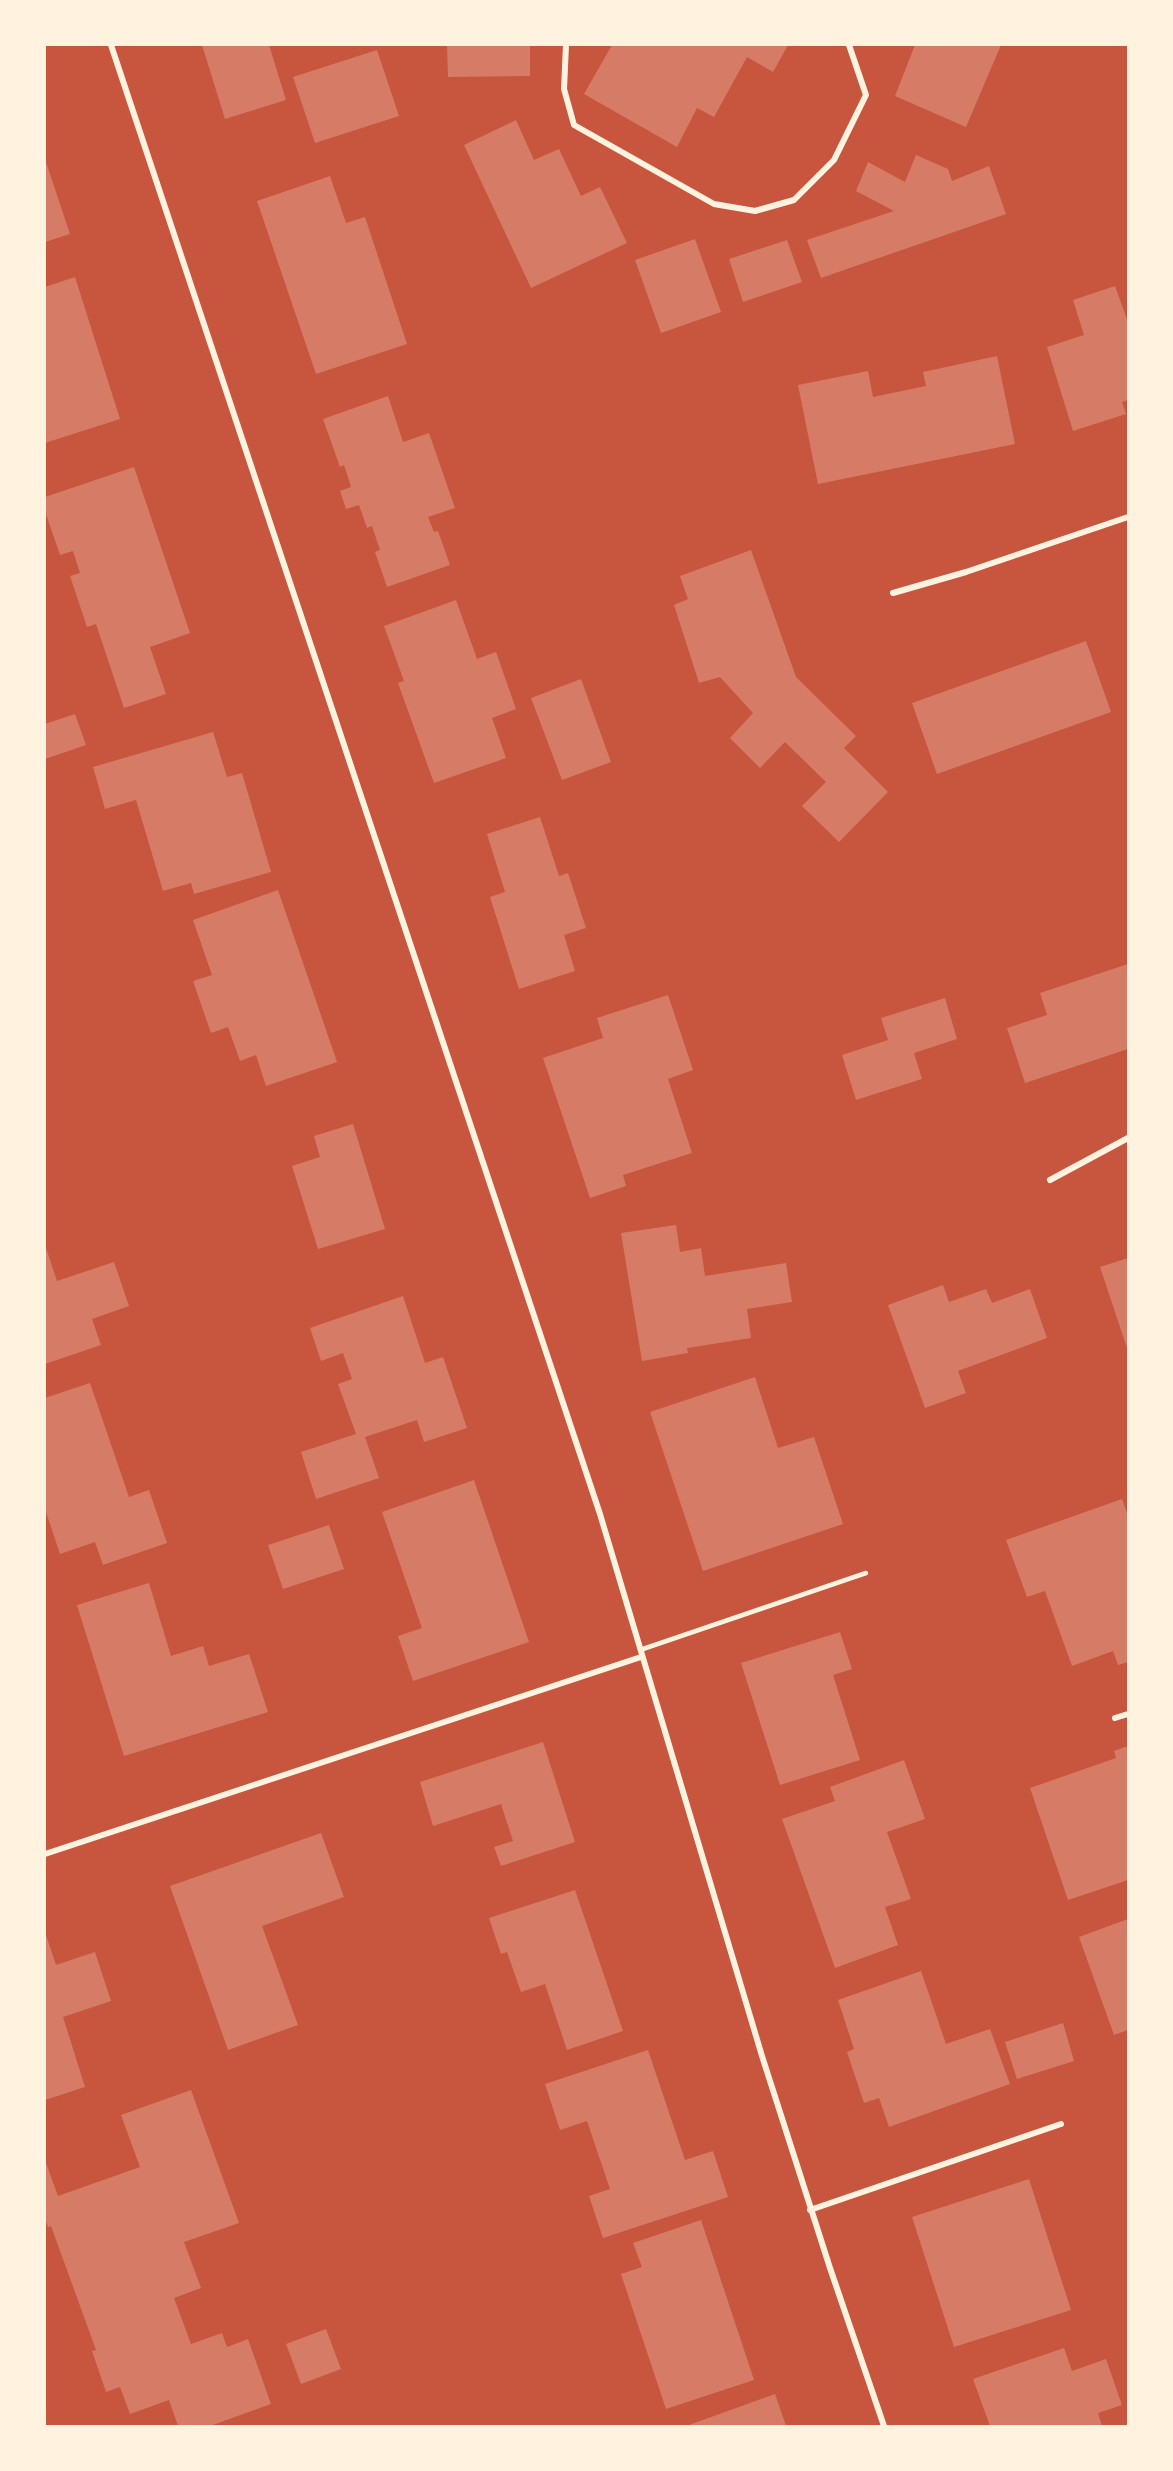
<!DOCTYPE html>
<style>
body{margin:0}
#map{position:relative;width:1173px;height:2471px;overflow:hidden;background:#c8553d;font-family:Literata,serif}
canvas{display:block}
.frame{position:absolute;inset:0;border:46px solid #fff3e0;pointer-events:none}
</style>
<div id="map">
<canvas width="1173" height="2471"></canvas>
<div class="frame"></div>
</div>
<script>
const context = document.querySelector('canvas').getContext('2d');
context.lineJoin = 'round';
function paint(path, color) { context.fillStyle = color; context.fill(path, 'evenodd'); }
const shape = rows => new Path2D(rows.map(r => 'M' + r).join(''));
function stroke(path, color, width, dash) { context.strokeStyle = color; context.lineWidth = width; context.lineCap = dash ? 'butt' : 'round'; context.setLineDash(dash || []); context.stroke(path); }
paint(shape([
 [202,45,269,45,286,100,225,119],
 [447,45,530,45,530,76,448,77],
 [612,45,788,45,773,72,747,57,714,117,697,108,677,147,584,94],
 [915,45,1001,45,966,127,895,96],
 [377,50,399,116,315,143,293,77],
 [516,120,534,160,559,149,581,196,600,187,627,243,531,288,464,145],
 [916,155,948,169,952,181,989,166,1006,214,821,278,807,240,894,211,856,191,868,162,905,182],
 [45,159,70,234,45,242],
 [330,176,346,223,365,217,407,344,316,374,257,201],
 [695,239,721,312,661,333,635,260],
 [787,240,802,282,743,302,729,259],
 [75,277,120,419,45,443,45,287],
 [1115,286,1128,322,1128,400,1122,402,1126,414,1073,431,1047,347,1084,335,1073,300],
 [997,356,1015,444,818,484,798,385,868,371,873,397,926,386,923,372],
 [388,396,403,442,429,433,455,508,428,517,434,532,438,531,450,565,387,587,375,552,380,550,372,526,367,528,359,505,346,509,340,491,351,487,344,465,340,467,323,419],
 [134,467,190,633,150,647,166,694,124,708,96,624,87,627,70,576,80,573,73,551,60,555,45,511,45,497],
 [751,550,796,677,856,736,844,748,888,792,839,842,802,806,826,782,785,742,760,768,730,738,753,713,720,677,699,683,674,605,688,599,680,576],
 [456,600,477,659,496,652,516,709,492,718,506,758,434,783,398,683,404,681,384,626],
 [1086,641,1111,712,937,774,912,703],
 [581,679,611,762,562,780,531,698],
 [75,714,86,745,45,759,45,724],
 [213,732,227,777,242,773,271,872,194,894,191,883,163,891,136,800,105,809,93,767],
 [540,817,559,876,568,873,586,928,564,935,575,971,519,989,490,897,505,892,487,834],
 [278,890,337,1062,266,1086,256,1055,240,1061,228,1027,211,1033,193,981,212,975,193,920],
 [1128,964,1128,1049,1025,1083,1007,1028,1047,1015,1040,993],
 [668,995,693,1070,668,1079,692,1153,623,1175,626,1186,590,1198,543,1058,603,1038,597,1018],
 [945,998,957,1039,914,1053,922,1079,856,1100,842,1055,888,1040,881,1018],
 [353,1124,385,1229,318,1249,292,1166,320,1157,314,1136],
 [676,1225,680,1252,701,1248,705,1276,786,1263,792,1302,747,1309,751,1338,687,1348,688,1353,642,1361,621,1233],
 [45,1245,57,1281,114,1262,129,1306,92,1319,101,1345,45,1364],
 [1128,1258,1128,1351,1100,1267],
 [943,1285,949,1302,986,1289,992,1303,1030,1289,1047,1338,958,1371,966,1393,925,1408,888,1305],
 [403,1296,425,1363,443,1357,467,1428,424,1442,417,1420,365,1437,379,1478,316,1499,301,1452,356,1434,338,1384,352,1379,343,1353,321,1361,310,1328],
 [755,1377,778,1448,814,1437,843,1524,703,1571,650,1412],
 [90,1383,129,1497,149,1490,167,1543,103,1565,95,1542,60,1554,45,1509,45,1398],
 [474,1480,529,1642,413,1681,398,1636,422,1628,382,1512],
 [1122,1499,1128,1516,1128,1662,1118,1665,1113,1651,1072,1666,1045,1591,1027,1597,1006,1540],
 [329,1525,344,1569,283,1589,268,1545],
 [149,1583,171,1656,203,1646,209,1666,249,1654,268,1712,124,1756,77,1605],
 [840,1632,852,1669,833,1675,860,1760,780,1785,741,1663],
 [543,1742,575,1842,501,1866,494,1847,513,1841,501,1804,433,1826,420,1782],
 [1128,1746,1128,1880,1068,1900,1030,1788,1116,1758,1114,1751],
 [904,1760,925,1819,887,1832,911,1899,885,1907,898,1945,835,1968,782,1819,835,1801,830,1787],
 [321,1833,344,1897,262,1926,298,2025,228,2050,170,1886],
 [575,1890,623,2031,567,2050,545,1984,521,1992,507,1952,501,1954,489,1918],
 [1128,1919,1128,2030,1114,2035,1079,1937],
 [45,1932,56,1965,95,1952,111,2001,63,2017,85,2087,45,2100],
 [921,1971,946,2044,990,2029,1010,2084,889,2127,879,2098,864,2103,847,2052,854,2049,838,2000],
 [1063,2023,1074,2061,1017,2079,1005,2042],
 [648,2050,685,2160,713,2151,728,2197,603,2238,589,2196,610,2189,587,2121,560,2130,545,2084],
 [191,2090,239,2223,184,2242,201,2288,174,2298,191,2344,222,2333,227,2347,248,2339,271,2404,210,2426,178,2426,169,2400,130,2414,120,2387,106,2392,92,2351,96,2350,51,2226,48,2227,45,2218,45,2160,58,2196,140,2167,121,2115],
 [1029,2179,1071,2310,954,2347,912,2217],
 [701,2220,754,2380,666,2409,621,2274,642,2267,633,2243],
 [326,2329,341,2369,301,2384,286,2344],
 [1064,2348,1072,2371,1106,2359,1122,2405,1098,2413,1102,2426,990,2426,973,2379],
 [775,2394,786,2426,686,2426]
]), '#d67c66');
stroke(shape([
 [640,1650,866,1573]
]), '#fff3e0', 4.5);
stroke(shape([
 [111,45,600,1514,762,2056,830,2268,884,2426],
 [566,45,564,89,574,125,714,204,755,211,794,200,834,160,866,95,849,45],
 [893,593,966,572,1128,517],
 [1050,1180,1128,1138],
 [1115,1718,1128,1714],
 [45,1854,641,1657],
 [810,2210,1061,2124]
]), '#fff3e0', 6);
</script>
